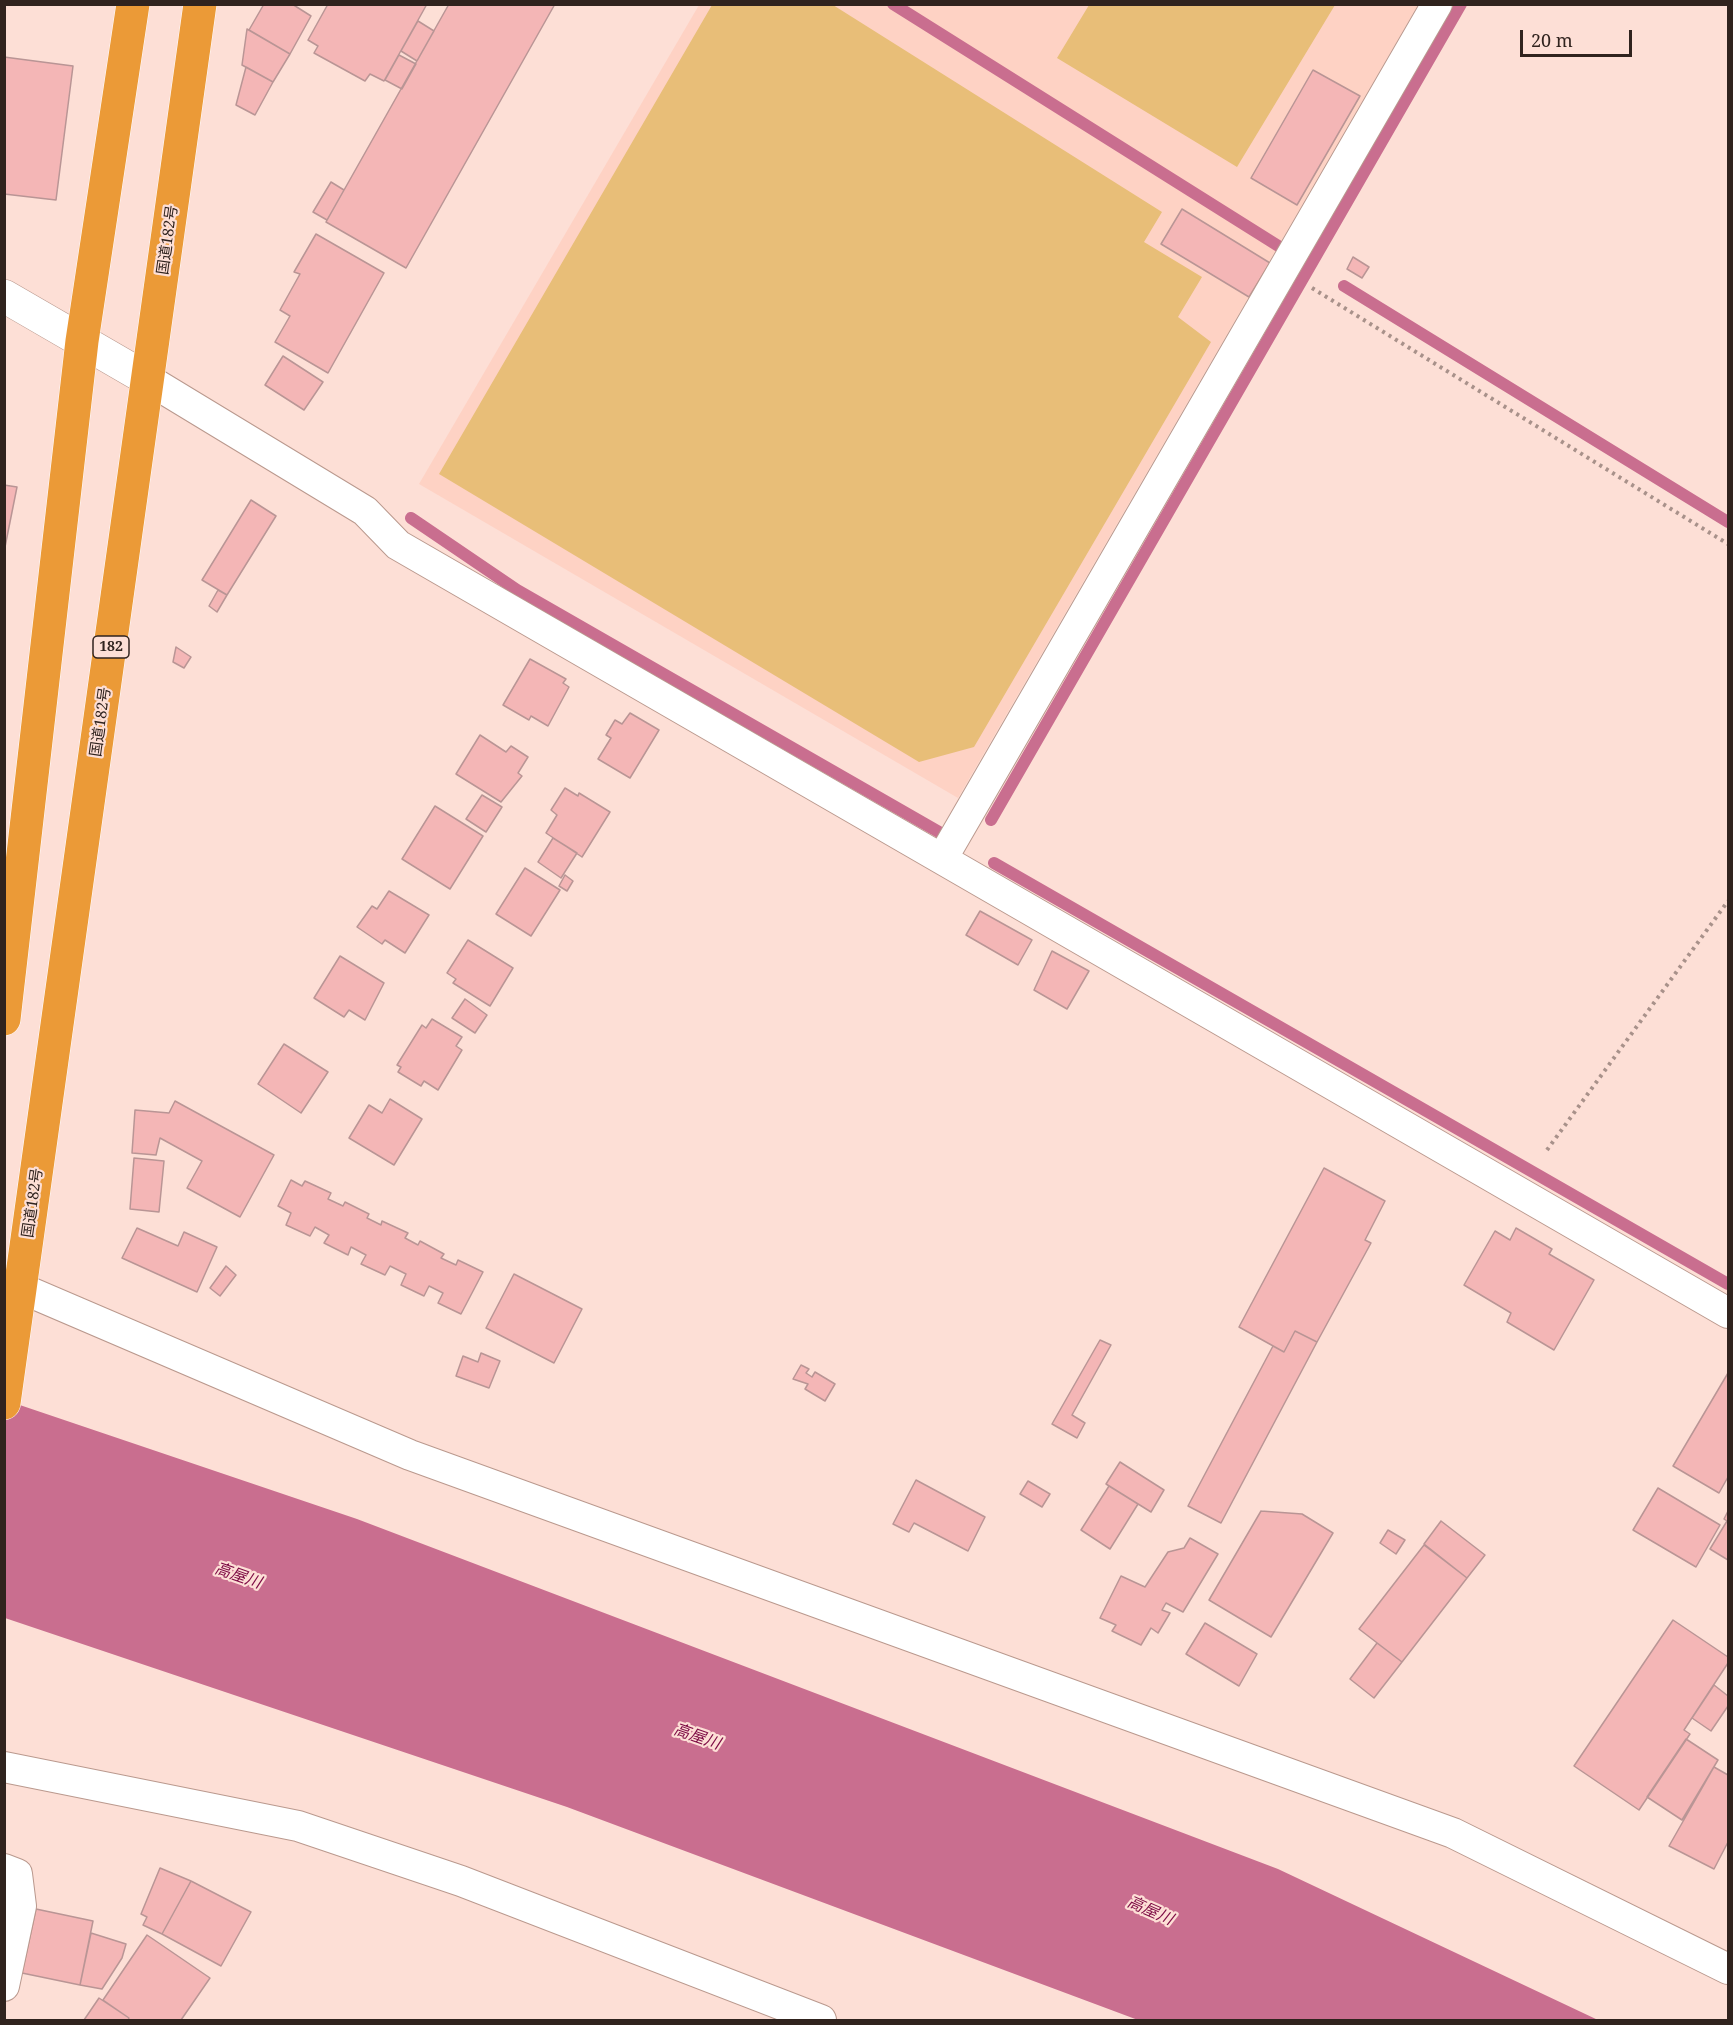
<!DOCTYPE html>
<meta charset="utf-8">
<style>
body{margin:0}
#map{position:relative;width:1733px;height:2025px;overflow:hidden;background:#fddfd6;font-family:"Noto Serif",serif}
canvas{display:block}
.frame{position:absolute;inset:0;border:6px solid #30231e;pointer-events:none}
.scale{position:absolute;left:1520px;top:30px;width:112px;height:27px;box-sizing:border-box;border:3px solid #30231e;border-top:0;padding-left:8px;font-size:18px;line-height:21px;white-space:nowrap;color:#30231e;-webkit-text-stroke:4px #fddfd6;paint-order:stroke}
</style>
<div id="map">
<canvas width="1733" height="2025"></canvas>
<div class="frame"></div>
<div class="scale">20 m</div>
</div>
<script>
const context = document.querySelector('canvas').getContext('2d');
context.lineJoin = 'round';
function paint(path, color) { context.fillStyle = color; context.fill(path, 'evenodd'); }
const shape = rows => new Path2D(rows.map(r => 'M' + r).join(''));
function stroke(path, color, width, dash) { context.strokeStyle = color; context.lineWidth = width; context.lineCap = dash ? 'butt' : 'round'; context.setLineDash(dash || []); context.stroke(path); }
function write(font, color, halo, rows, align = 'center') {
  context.font = font + ' "Noto Serif","Noto Sans JP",serif'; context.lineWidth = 4.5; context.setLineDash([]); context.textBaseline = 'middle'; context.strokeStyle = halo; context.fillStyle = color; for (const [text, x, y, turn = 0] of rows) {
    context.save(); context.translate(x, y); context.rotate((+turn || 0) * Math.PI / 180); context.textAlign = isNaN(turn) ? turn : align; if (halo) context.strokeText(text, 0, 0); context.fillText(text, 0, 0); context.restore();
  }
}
paint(shape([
 [699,5,1418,5,958,798,419,484]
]), '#fed2c4');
paint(shape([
 [712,5,833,5,1162,212,1144,242,1202,277,1178,317,1211,342,974,747,919,762,439,474],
 [1089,5,1089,4,1335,5,1237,167,1057,58]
]), '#e8be78');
paint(shape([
 [5,1400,357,1519,1278,1869,1598,2020,1138,2020,567,1807,5,1618]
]), '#c96e8f');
stroke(shape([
 [893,4,1280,247],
 [1344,286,1728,522],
 [411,518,517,590,939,832],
 [991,820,1461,4],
 [994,863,1728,1284]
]), '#c96e8f', 12);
const building = shape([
 [264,4,292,4,311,16,290,54,249,30,264,4],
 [328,4,427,4,384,81,370,74,365,81,314,53,318,46,308,40,328,4],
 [449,4,555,4,406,268,326,222,449,4],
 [418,21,434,31,417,61,401,51,418,21],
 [247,29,290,54,273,82,242,65,247,29],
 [399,55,416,64,402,89,385,80,399,55],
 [4,57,73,66,56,200,4,194,4,57],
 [246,67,273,82,255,115,236,105,246,67],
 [1313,70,1360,96,1297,205,1251,178,1313,70],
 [331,182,344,190,327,220,313,212,331,182],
 [1182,209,1270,263,1249,297,1161,244,1182,209],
 [316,234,384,273,328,373,275,342,290,316,280,310,300,274,294,272,316,234],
 [1353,257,1369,267,1362,278,1347,269,1353,257],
 [283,356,323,382,304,410,265,385,283,356],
 [4,485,17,487,4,552,4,485],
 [251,500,276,516,227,595,202,580,251,500],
 [218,590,227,595,217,612,209,606,218,590],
 [176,647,191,657,184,668,173,662,176,647],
 [530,659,566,679,563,683,569,687,548,726,531,716,529,720,503,705,530,659],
 [630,713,659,730,630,778,598,759,611,738,606,735,615,720,622,724,630,713],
 [480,735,506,752,511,746,528,757,518,773,522,776,501,802,456,774,480,735],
 [565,788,578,796,579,793,610,812,582,857,546,833,557,815,551,810,565,788],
 [482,795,502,807,486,832,466,819,482,795],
 [435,806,483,836,450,889,402,859,435,806],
 [553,838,577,853,561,878,538,862,553,838],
 [525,868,560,890,531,936,496,914,525,868],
 [565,875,573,881,567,891,559,886,565,875],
 [389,891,429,915,405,953,385,940,382,944,357,927,372,906,377,909,389,891],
 [980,911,1032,940,1018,965,966,935,980,911],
 [468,940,513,968,490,1006,453,983,456,979,447,973,468,940],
 [1052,951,1089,971,1067,1009,1034,990,1052,951],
 [340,956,384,983,365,1020,349,1010,344,1017,314,998,340,956],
 [465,999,487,1015,475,1033,452,1018,465,999],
 [432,1019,462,1037,456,1046,462,1050,438,1090,424,1081,421,1086,398,1072,401,1067,397,1065,422,1025,426,1028,432,1019],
 [284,1044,328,1072,301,1113,258,1084,284,1044],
 [390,1099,422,1119,394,1165,349,1138,369,1105,382,1113,390,1099],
 [175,1101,274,1155,240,1217,187,1188,202,1161,160,1138,156,1155,132,1153,135,1110,169,1113,175,1101],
 [134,1158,164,1161,159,1212,130,1209,134,1158],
 [1324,1168,1385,1201,1365,1240,1371,1243,1317,1342,1295,1331,1284,1352,1239,1327,1324,1168],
 [291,1180,302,1186,305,1181,331,1193,328,1199,343,1206,345,1202,369,1214,367,1218,381,1225,382,1221,408,1233,405,1238,418,1245,420,1241,444,1254,441,1258,456,1265,458,1260,483,1272,461,1314,438,1303,443,1293,429,1286,424,1296,401,1285,406,1274,390,1266,385,1275,361,1264,366,1255,351,1247,348,1255,324,1243,329,1235,315,1227,310,1236,286,1225,291,1213,278,1206,291,1180],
 [137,1228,178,1246,184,1232,217,1247,197,1292,122,1258,137,1228],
 [1516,1228,1552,1249,1549,1254,1594,1280,1554,1350,1507,1322,1511,1313,1464,1285,1495,1231,1510,1240,1516,1228],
 [226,1266,236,1275,220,1296,210,1288,226,1266],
 [514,1274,582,1309,554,1363,486,1328,514,1274],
 [1295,1331,1317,1342,1221,1523,1188,1506,1273,1346,1284,1352,1295,1331],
 [1100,1340,1111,1345,1072,1415,1085,1423,1077,1438,1052,1424,1100,1340],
 [481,1353,500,1361,489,1388,456,1376,463,1356,478,1362,481,1353],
 [801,1365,809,1369,806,1373,812,1377,815,1372,835,1384,825,1401,805,1389,808,1384,793,1379,801,1365],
 [1728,1373,1728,1477,1719,1493,1673,1466,1728,1373],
 [1120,1462,1164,1490,1151,1512,1106,1484,1120,1462],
 [916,1480,985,1517,968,1551,914,1523,909,1532,893,1524,916,1480],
 [1028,1481,1050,1494,1042,1507,1020,1494,1028,1481],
 [1109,1486,1138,1504,1110,1549,1081,1530,1109,1486],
 [1658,1488,1720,1525,1696,1567,1633,1530,1658,1488],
 [1261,1511,1302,1514,1333,1533,1271,1637,1209,1600,1261,1511],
 [1728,1511,1728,1560,1710,1549,1727,1521,1724,1519,1728,1511],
 [1441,1521,1485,1555,1467,1578,1424,1544,1441,1521],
 [1388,1530,1405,1540,1396,1554,1380,1543,1388,1530],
 [1190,1538,1218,1554,1183,1612,1166,1603,1162,1610,1170,1613,1158,1633,1151,1628,1141,1645,1112,1631,1116,1625,1100,1618,1121,1576,1145,1587,1168,1552,1184,1548,1190,1538],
 [1424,1545,1467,1578,1402,1662,1359,1629,1424,1545],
 [1673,1620,1728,1657,1728,1663,1684,1730,1690,1734,1639,1810,1574,1766,1673,1620],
 [1205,1623,1257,1654,1239,1686,1186,1654,1205,1623],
 [1377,1643,1402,1662,1374,1698,1350,1679,1377,1643],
 [1714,1685,1728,1696,1728,1706,1711,1731,1692,1718,1714,1685],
 [1686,1739,1718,1760,1682,1820,1647,1797,1686,1739],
 [1714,1767,1728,1775,1728,1842,1714,1869,1669,1846,1714,1767],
 [160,1868,191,1881,162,1934,143,1925,147,1917,141,1914,160,1868],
 [191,1881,251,1912,221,1966,162,1934,191,1881],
 [36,1909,93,1921,80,1985,22,1973,36,1909],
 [91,1933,126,1944,122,1958,102,1989,80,1985,91,1933],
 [147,1935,210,1978,181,2020,128,2020,129,2018,103,2000,147,1935],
 [99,1998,129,2018,128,2020,84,2020,99,1998]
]);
paint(building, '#f4b6b6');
stroke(building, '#b99595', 1.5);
const minor = shape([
 [149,380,365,511,398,545,1728,1313],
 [942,859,1437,4],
 [4,1281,410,1455,1453,1833,1728,1969],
 [4,1767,298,1826,461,1881,821,2020],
 [4,1869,17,1874,21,1906,4,1986]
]);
const tertiary = shape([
 [4,296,149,380]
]);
const trunk = shape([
 [4,1019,82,341,133,4],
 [4,1403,200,4]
]);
stroke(minor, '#ba998e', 32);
stroke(tertiary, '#ba998e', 34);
stroke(trunk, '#fff', 34);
stroke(shape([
 [1312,288,1728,544],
 [1547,1150,1728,901]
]), '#a8918a', 4, [3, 4.5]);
stroke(minor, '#fff', 30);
stroke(tertiary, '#fff', 33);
stroke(trunk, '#eb9a37', 33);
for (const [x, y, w] of [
 [111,647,36]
]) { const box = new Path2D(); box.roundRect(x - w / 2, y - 11, w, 22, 4.5); context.fillStyle = '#fddfd6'; context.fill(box); stroke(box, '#30231e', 1.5); }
write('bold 14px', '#30231e', null, [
 ["182",111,647]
]);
write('15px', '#30231e', '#fddfd6', [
 ["国道182号",168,240,-82],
 ["国道182号",101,722,-82],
 ["国道182号",33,1203,-82]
]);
write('italic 16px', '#7d0a44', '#fddfd6', [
 ["高屋川",238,1576,19],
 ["高屋川",697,1737,19],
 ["高屋川",1150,1911,24]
]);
</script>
